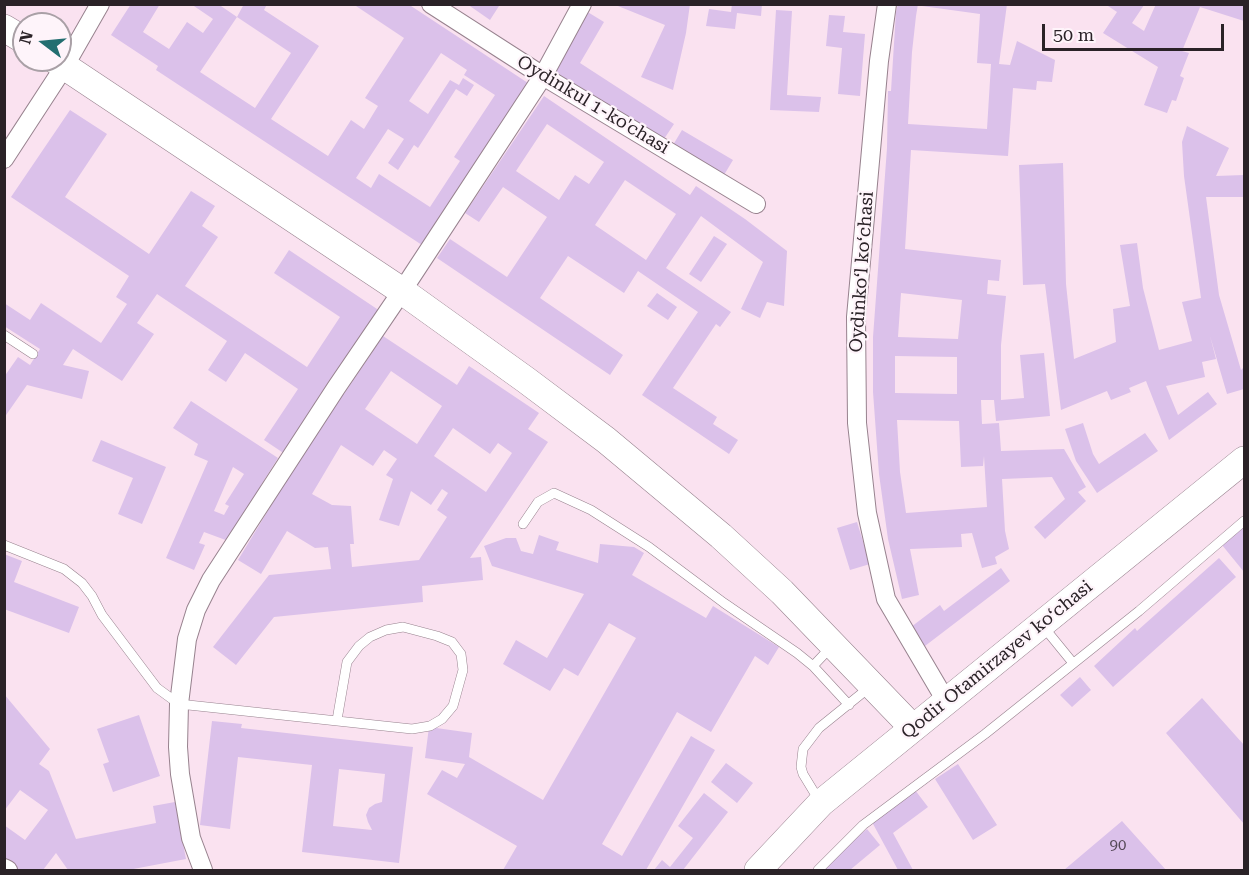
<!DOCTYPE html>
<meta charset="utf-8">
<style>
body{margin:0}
#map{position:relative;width:1249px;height:875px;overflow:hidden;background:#fae2f0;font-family:"Roboto Serif",serif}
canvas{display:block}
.frame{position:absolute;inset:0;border:6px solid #2a2227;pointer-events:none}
.north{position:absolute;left:12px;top:12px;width:60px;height:60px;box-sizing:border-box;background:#fef4fa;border:2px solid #a9a0a6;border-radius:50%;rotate:286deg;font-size:16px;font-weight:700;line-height:24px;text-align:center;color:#2a2227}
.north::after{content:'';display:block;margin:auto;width:21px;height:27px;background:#236e70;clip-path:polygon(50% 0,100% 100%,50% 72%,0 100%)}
.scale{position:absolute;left:1042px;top:24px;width:182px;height:27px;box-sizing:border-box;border:3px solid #2a2227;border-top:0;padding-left:8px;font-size:18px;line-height:21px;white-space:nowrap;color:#2a2227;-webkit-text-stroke:4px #fef4fa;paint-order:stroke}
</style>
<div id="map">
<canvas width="1249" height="875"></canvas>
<div class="frame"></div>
<div class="north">N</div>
<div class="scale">50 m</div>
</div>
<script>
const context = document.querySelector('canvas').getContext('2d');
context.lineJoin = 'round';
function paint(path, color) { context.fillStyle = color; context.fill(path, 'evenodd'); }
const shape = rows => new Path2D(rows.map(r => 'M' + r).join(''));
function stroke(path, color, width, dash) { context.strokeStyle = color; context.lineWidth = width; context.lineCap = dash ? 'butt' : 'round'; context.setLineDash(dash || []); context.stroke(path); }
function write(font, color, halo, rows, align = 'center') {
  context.font = font + ' "Roboto Serif",serif'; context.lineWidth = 4.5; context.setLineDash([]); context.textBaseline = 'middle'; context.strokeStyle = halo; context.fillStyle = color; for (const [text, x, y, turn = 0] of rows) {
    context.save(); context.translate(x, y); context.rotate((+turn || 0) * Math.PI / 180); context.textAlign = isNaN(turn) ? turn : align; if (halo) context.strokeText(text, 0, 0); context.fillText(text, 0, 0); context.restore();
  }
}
paint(shape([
 [131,4,160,4,143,32,169,49,187,22,203,33,213,19,191,4,218,4,237,17,200,72,255,108,291,53,237,17,244,4,267,4,264,10,319,46,271,119,328,156,351,120,364,129,378,106,365,98,404,38,353,4,408,4,531,85,425,247,156,70,158,66,111,35],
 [441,53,467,70,464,75,495,95,454,157,460,161,430,207,379,174,371,188,356,178,388,129,404,139,388,163,398,170,414,145,418,148,456,89,467,96,474,85,463,78,459,85,450,80,428,114,409,101],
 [467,4,496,4,499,6,490,20],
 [613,4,663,4,668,6,668,4,690,4,686,33,673,90,641,77,665,25],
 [732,4,762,4,761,16,737,13,735,29,706,26,709,9,731,12],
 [898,4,918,4,916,16,912,52,908,124,987,129,991,64,977,63,980,14,922,6,922,4,1007,4,999,64,1010,65,1017,41,1055,60,1052,82,1037,81,1036,90,1013,88,1008,156,911,150,905,249,1001,260,999,281,988,280,987,294,1006,296,1001,345,1001,400,1024,398,1020,355,1044,353,1050,416,996,421,994,400,981,400,982,424,999,423,1001,451,1064,449,1086,487,1078,492,1086,501,1045,539,1034,527,1065,499,1052,477,1002,479,1005,531,1009,549,995,557,997,564,982,568,972,533,961,534,962,547,910,549,919,595,902,599,888,539,879,474,873,392,873,337,887,148,888,91,891,91,896,12],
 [901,293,962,300,958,339,898,337],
 [895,356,957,357,957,394,895,393],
 [897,420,959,421,961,467,983,466,984,456,987,507,906,513,900,472],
 [1105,4,1143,4,1144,5,1132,23,1144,31,1156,4,1244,4,1244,21,1200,7,1182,51,1189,53,1180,76,1184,78,1176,101,1172,100,1167,113,1144,105,1158,67,1103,33,1117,12],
 [776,10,792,11,787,95,821,97,819,112,770,110],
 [586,11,604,22,580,63,674,124,662,142,551,70],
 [829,15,845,16,843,32,865,34,860,96,838,94,842,48,826,46],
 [544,96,690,195,696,186,745,219,787,251,784,306,767,302,760,318,741,309,763,262,701,216,666,268,731,312,720,327,716,324,673,388,717,417,713,424,738,440,729,454,642,395,698,312,638,271,624,293,568,256,540,298,623,355,610,375,437,258,450,239,507,277,547,217,503,187,479,222,465,213],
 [547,124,604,162,589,184,575,175,559,200,516,171],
 [625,180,676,214,646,260,595,225],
 [70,110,107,134,65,197,149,254,191,191,215,206,202,226,218,237,185,286,307,367,340,317,274,273,289,250,380,311,285,454,264,440,298,389,245,353,226,382,208,370,227,341,157,294,137,323,154,334,122,381,73,349,63,365,89,371,82,399,27,385,4,418,4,377,18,357,30,365,40,349,4,326,4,303,30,320,41,303,101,343,127,304,116,297,129,276,11,197],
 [1187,126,1229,148,1216,176,1244,175,1244,197,1206,197,1219,295,1241,370,1244,367,1244,389,1227,394,1210,336,1216,359,1202,362,1205,377,1166,386,1178,415,1208,392,1217,404,1169,440,1146,381,1129,388,1131,392,1111,400,1107,391,1061,410,1045,284,1023,285,1019,165,1063,163,1066,284,1074,359,1116,342,1113,309,1130,306,1120,245,1137,243,1143,288,1159,350,1192,341,1182,302,1201,298,1184,176,1182,142],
 [682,130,733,160,724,175,673,145],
 [714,236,727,244,701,282,689,274],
 [657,293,677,307,668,320,647,306],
 [383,336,457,385,469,366,539,413,528,429,548,442,470,558,481,557,483,580,422,586,423,602,274,617,236,665,213,647,269,575,331,569,328,547,315,548,287,531,261,574,238,560,328,412,341,392,344,394],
 [391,371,442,406,417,444,365,409],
 [453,428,490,454,498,443,512,453,486,492,434,456],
 [341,445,373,466,384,450,397,459,386,475,393,479,379,520,399,526,411,491,431,505,442,489,448,493,437,510,447,517,419,560,352,567,350,544,354,544,351,506,332,505,312,494],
 [191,401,278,458,261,485,265,488,231,542,204,532,199,543,205,545,194,570,166,558,208,461,194,455,198,444,173,428],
 [233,467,244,474,225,504,229,506,224,515,214,511],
 [1083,423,1093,454,1099,464,1145,433,1158,451,1097,493,1076,461,1065,429],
 [101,440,166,467,142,524,118,514,133,478,92,461],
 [857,522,870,564,850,570,837,528],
 [1244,527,1244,572,1222,545],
 [539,535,559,542,556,550,598,563,600,544,634,547,644,553,632,575,706,618,713,606,779,647,768,665,755,656,711,732,677,712,602,844,622,856,691,736,715,750,646,870,503,870,517,846,427,794,442,770,457,778,465,764,425,758,429,727,472,733,469,757,543,800,636,638,609,623,578,676,564,668,550,691,503,664,516,640,547,658,584,594,492,566,484,546,506,538,516,538,521,551,533,554],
 [4,554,22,561,14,582,79,607,69,633,4,609],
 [1219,558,1236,577,1113,687,1094,666,1135,628,1137,631],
 [1001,568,1010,581,925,646,911,627,940,605,944,611],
 [1080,677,1091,690,1072,707,1060,695],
 [4,694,50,749,39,764,49,771,76,839,156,823,153,806,175,802,186,859,128,870,68,870,56,853,43,870,14,870,4,863,4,825,25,840,48,810,20,790,4,811,4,781,6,779,4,776],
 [1202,698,1244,745,1244,824,1166,733],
 [139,715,160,776,113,792,103,764,109,762,97,729],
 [212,721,242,724,241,728,413,747,399,863,302,852,312,765,238,757,230,829,200,825],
 [339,769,385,774,382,802,375,804,369,808,366,815,368,822,372,830,333,826],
 [726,763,753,783,737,803,711,782],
 [958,764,997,825,973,840,935,779],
 [915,790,928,807,893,833,913,870,898,870,872,822],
 [704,793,728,812,683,870,654,870,662,860,670,867,693,838,678,826],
 [1122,821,1166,870,1064,870],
 [867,829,880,845,850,870,822,870,839,852]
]), '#dbc1ea');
const lane = shape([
 [4,335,33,354],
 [523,524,538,502,554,493,591,510,649,547,724,603,797,653,813,666,849,705],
 [4,545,64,569,82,583,92,596,102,615,157,688,179,704,412,729,430,726,442,719,453,706,463,670,461,654,452,642,437,636,403,627,386,630,370,637,359,646,347,662,337,720],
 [1042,625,1073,663],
 [813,666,832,646],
 [820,802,803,774,801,767,803,749,819,728,871,686],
 [818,870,863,825,985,734,1139,611,1244,521]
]);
const street = shape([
 [431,4,543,76,756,204],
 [887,4,879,61,856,317,857,423,867,513,886,599,946,701],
 [4,159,64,67,100,4],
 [4,868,8,870],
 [203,870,191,838,180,774,178,747,179,704,187,639,196,610,211,580,336,388,402,291,543,76,582,4]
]);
const secondary = shape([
 [4,28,24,40],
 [55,60,402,291,526,380,606,440,721,536,782,592,913,728],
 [758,870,821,803,1244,460]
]);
stroke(lane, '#97828e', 10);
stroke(street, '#97828e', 20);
stroke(secondary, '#97828e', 28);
stroke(lane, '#fff', 9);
stroke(street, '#fff', 18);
stroke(secondary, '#fff', 27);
write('15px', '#564a58', null, [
 ["90",1118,846]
]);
write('18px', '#2a2227', '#fef4fa', [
 ["Oydinkul 1-ko'chasi",593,105,31],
 ["Oydinkoʻl koʻchasi",862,272,-86],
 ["Qodir Otamirzayev koʻchasi",997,660,-39]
]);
</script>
